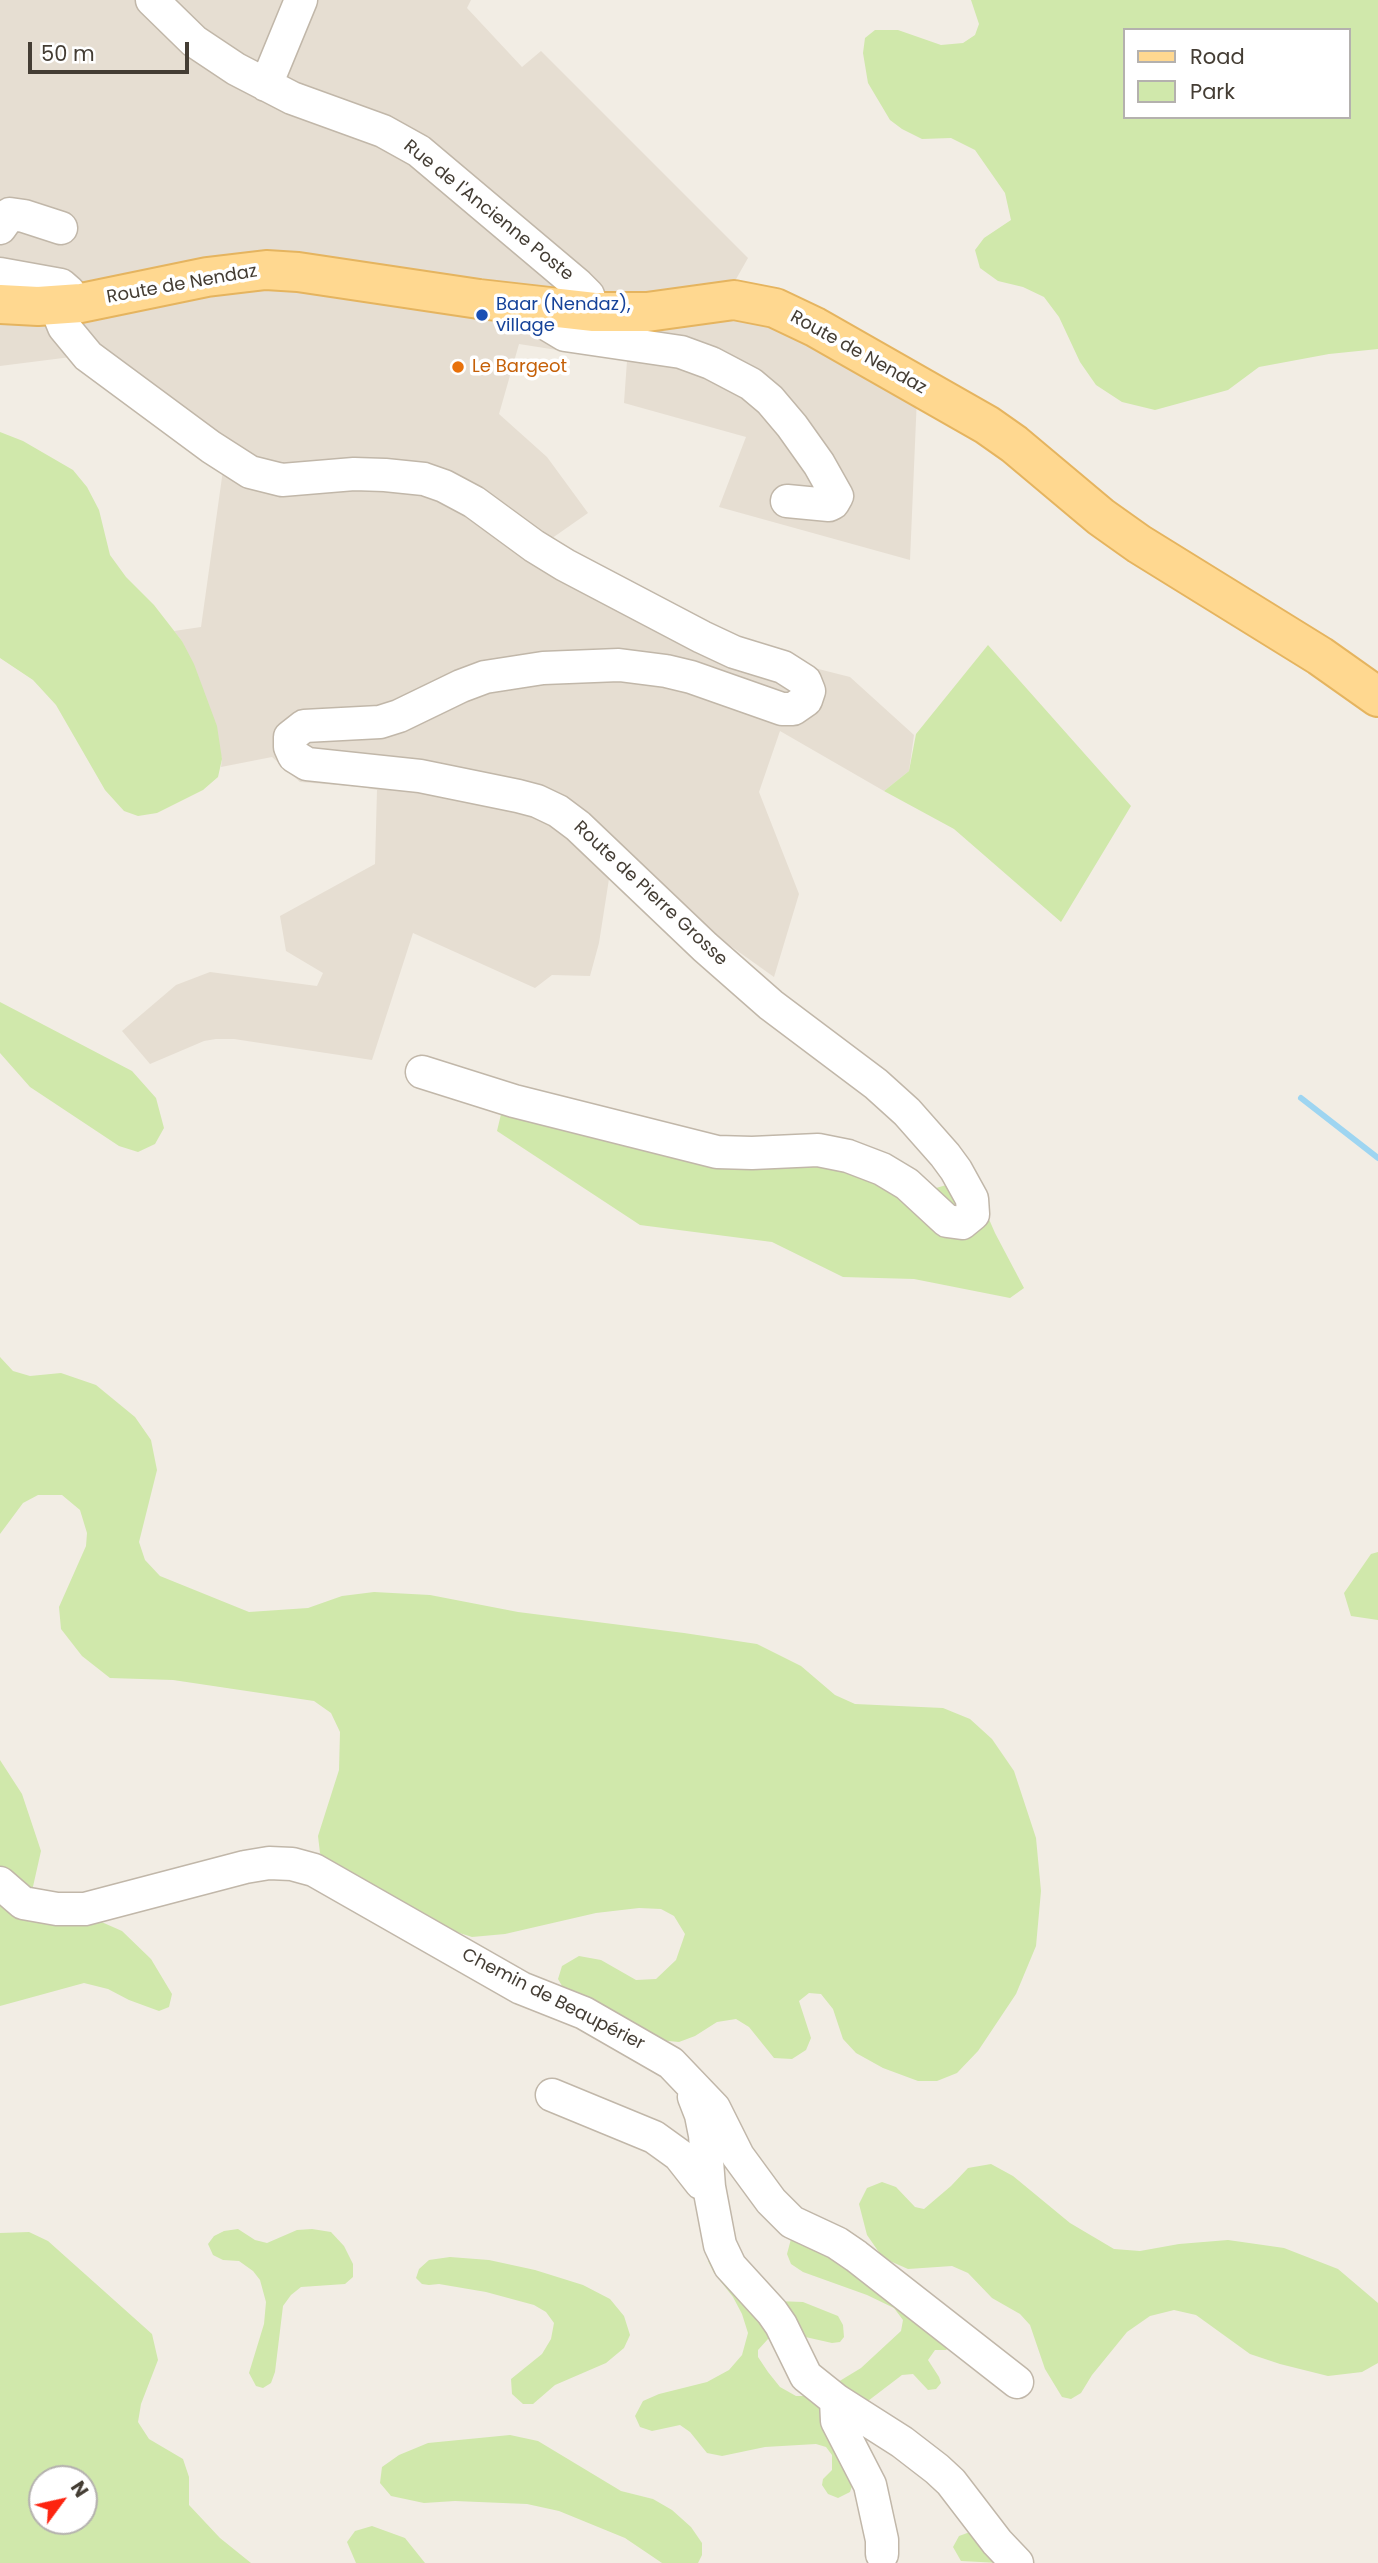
<!DOCTYPE html>
<meta charset="utf-8">
<style>
body{margin:0}
#map{position:relative;width:1378px;height:2563px;overflow:hidden;background:#f2ede4;font-family:Poppins,sans-serif}
canvas{display:block}
.legend{position:absolute;left:1123px;top:28px;width:228px;height:91px;box-sizing:border-box;background:#fff;border:2px solid #b4b1ae;margin:0;padding:9px 12px;list-style:none;font-size:21px;color:#443d34}
.legend li{display:flex;align-items:center;gap:14px;height:35px}
.legend b{width:35px;border:2px solid #b4b1ae}
.north{position:absolute;left:28px;top:2465px;width:70px;height:70px;box-sizing:border-box;background:#fff;border:2px solid #b4b1ae;border-radius:50%;rotate:57deg;font-size:19px;font-weight:700;line-height:28px;text-align:center;color:#443d34}
.north::after{content:'';display:block;margin:auto;width:24px;height:32px;background:#fd2410;clip-path:polygon(50% 0,100% 100%,50% 72%,0 100%)}
.scale{position:absolute;left:28px;top:42px;width:161px;height:32px;box-sizing:border-box;border:4px solid #443d34;border-top:0;padding-left:9px;font-size:21px;line-height:24px;white-space:nowrap;color:#443d34;-webkit-text-stroke:5px #fff;paint-order:stroke}
</style>
<div id="map">
<canvas width="1378" height="2563"></canvas>
<ul class="legend">
<li><b style="height:9px;background:#ffd890"></b>Road</li>
<li><b style="height:19px;background:#d0e8ab"></b>Park</li>
</ul>
<div class="north">N</div>
<div class="scale">50 m</div>
</div>
<script>
const context = document.querySelector('canvas').getContext('2d');
context.lineJoin = 'round';
function paint(path, color) { context.fillStyle = color; context.fill(path, 'evenodd'); }
const shape = rows => new Path2D(rows.map(r => 'M' + r).join(''));
function stroke(path, color, width, dash) { context.strokeStyle = color; context.lineWidth = width; context.lineCap = dash ? 'butt' : 'round'; context.setLineDash(dash || []); context.stroke(path); }
function write(font, color, halo, rows, align = 'center') {
  context.font = font + ' Poppins,sans-serif'; context.lineWidth = 7; context.setLineDash([]); context.textBaseline = 'middle'; context.strokeStyle = halo; context.fillStyle = color; for (const [text, x, y, turn = 0] of rows) {
    context.save(); context.translate(x, y); context.rotate((+turn || 0) * Math.PI / 180); context.textAlign = isNaN(turn) ? turn : align; if (halo) context.strokeText(text, 0, 0); context.fillText(text, 0, 0); context.restore();
  }
}
paint(shape([
 [0,0,471,0,467,8,522,67,541,51,748,258,718,311,755,314,917,397,910,560,719,507,746,437,624,403,627,361,519,344,499,414,547,457,588,513,548,541,767,656,850,677,914,735,909,771,884,791,780,731,759,792,799,894,774,977,690,917,611,866,599,943,590,976,552,975,535,988,413,933,372,1060,234,1039,216,1039,204,1041,150,1064,122,1031,176,985,210,972,317,986,323,973,286,951,280,916,375,864,377,790,362,787,300,782,272,757,221,767,222,759,182,641,174,631,201,627,224,463,79,356,0,366]
]), '#e6ded2');
paint(shape([
 [971,0,1378,0,1378,349,1329,354,1259,367,1228,390,1155,410,1122,402,1096,385,1080,362,1059,317,1044,297,1023,287,998,281,980,268,975,250,984,238,1011,220,1005,193,975,150,951,138,922,139,902,129,890,120,868,83,863,53,865,38,875,30,898,30,941,45,963,43,975,35,979,24],
 [1124,30,1348,30,1348,117,1124,117],
 [0,432,23,441,73,470,87,487,99,510,110,555,126,577,154,605,182,641,194,664,217,726,222,759,218,777,203,790,157,813,138,816,124,811,105,790,56,705,33,680,0,658],
 [988,645,1131,806,1061,922,954,829,884,791,909,771,916,734],
 [0,1002,132,1071,156,1098,164,1128,155,1144,138,1152,119,1146,30,1087,0,1053],
 [502,1110,809,1155,929,1190,971,1178,995,1233,1024,1288,1010,1298,914,1279,843,1277,772,1242,640,1225,497,1131],
 [0,1357,13,1371,30,1376,61,1373,96,1385,135,1417,151,1440,157,1470,139,1542,145,1560,160,1576,249,1612,308,1608,342,1596,374,1592,430,1595,518,1612,684,1633,757,1644,801,1666,835,1695,855,1704,943,1708,970,1719,992,1739,1014,1771,1036,1838,1041,1891,1036,1946,1016,1994,978,2051,957,2073,937,2081,918,2081,883,2068,856,2053,843,2039,833,2009,821,1994,809,1993,799,2001,811,2038,806,2050,792,2059,774,2058,749,2027,736,2019,717,2022,695,2036,679,2042,658,2040,565,1991,558,1979,562,1966,579,1956,601,1960,636,1980,656,1979,676,1960,685,1934,674,1916,661,1909,639,1908,596,1913,505,1934,472,1937,444,1928,327,1864,320,1853,318,1836,339,1770,340,1732,331,1713,314,1701,173,1680,110,1678,82,1656,61,1629,59,1607,86,1546,87,1533,80,1510,62,1495,38,1495,23,1503,0,1534],
 [1378,1552,1378,1620,1351,1616,1344,1593,1371,1554],
 [0,1760,22,1794,41,1851,32,1891,44,1919,56,1926,97,1920,122,1931,151,1959,172,1994,169,2007,159,2011,129,2000,108,1989,84,1983,0,2006],
 [991,2164,1013,2176,1070,2223,1114,2249,1140,2251,1179,2244,1228,2240,1284,2248,1338,2269,1378,2303,1378,2363,1362,2372,1328,2376,1280,2364,1250,2354,1196,2315,1174,2310,1150,2316,1127,2332,1092,2375,1081,2393,1071,2399,1062,2397,1045,2369,1030,2325,1020,2314,992,2298,968,2273,952,2266,908,2269,883,2258,867,2235,859,2204,867,2188,882,2182,896,2187,915,2207,924,2209,951,2186,968,2168],
 [238,2229,255,2240,267,2243,297,2230,312,2229,331,2232,344,2246,353,2264,353,2277,345,2284,301,2287,291,2295,283,2306,275,2372,271,2383,263,2388,256,2386,249,2373,264,2324,266,2302,260,2280,253,2271,239,2261,223,2260,213,2255,208,2244,214,2236,224,2231],
 [29,2232,48,2241,152,2334,158,2360,141,2404,138,2422,149,2439,183,2459,189,2477,189,2505,220,2538,251,2563,0,2563,0,2233],
 [42,2479,84,2479,84,2521,42,2521],
 [796,2233,953,2343,946,2350,935,2350,928,2360,939,2377,941,2383,936,2389,928,2390,913,2374,902,2375,864,2404,854,2480,850,2492,838,2498,828,2494,822,2485,823,2479,832,2470,832,2455,826,2447,816,2444,765,2447,722,2456,707,2453,690,2432,680,2425,652,2431,640,2427,635,2416,643,2401,659,2394,707,2382,729,2370,742,2355,748,2333,742,2314,733,2297,714,2273,708,2261,710,2255,776,2301,803,2302,838,2316,843,2325,844,2337,840,2342,832,2343,801,2336,777,2335,768,2339,758,2350,758,2357,768,2372,780,2387,796,2396,804,2396,838,2382,861,2368,901,2331,903,2320,894,2308,867,2295,803,2272,791,2264,787,2254,791,2239],
 [450,2257,489,2260,535,2270,583,2285,610,2299,624,2316,630,2335,624,2348,606,2363,555,2385,533,2404,523,2404,512,2394,511,2379,542,2354,551,2339,554,2323,546,2312,534,2305,486,2292,439,2284,429,2285,422,2284,416,2278,419,2269,429,2260],
 [510,2435,538,2441,621,2491,653,2499,672,2510,691,2527,702,2543,702,2555,698,2563,662,2563,625,2538,559,2511,527,2504,455,2501,424,2503,391,2496,380,2483,382,2467,399,2455,428,2443],
 [372,2526,405,2538,425,2563,356,2563,347,2542,355,2531],
 [970,2532,1000,2563,961,2561,953,2547,959,2536]
]), '#d0e8ab');
stroke(shape([
 [1301,1098,1378,1158]
]), '#9ed5f1', 6);
const minor = shape([
 [152,0,194,41,236,69,292,98,383,131,419,151,578,285,588,295,594,312],
 [266,85,301,0],
 [0,228,10,214,24,216,61,228],
 [0,274,61,285,69,292,74,303],
 [55,305,64,327,88,356,211,447,250,472,282,480,354,474,385,475,424,479,444,486,474,502,534,546,565,565,702,637,734,652,783,667,805,681,809,691,806,700,793,709,782,709,691,677,666,671,619,665,543,668,485,677,461,686,399,716,380,722,304,726,290,737,290,747,294,756,307,764,420,776,518,796,537,801,558,811,578,826,705,947,771,1005,876,1084,907,1112,945,1155,956,1170,972,1199,973,1214,962,1223,947,1221,907,1184,882,1169,848,1156,818,1150,752,1153,717,1152,514,1101,422,1072],
 [540,307,545,323,565,335,681,352,711,363,751,384,770,400,792,426,819,464,837,496,833,503,829,505,787,501],
 [0,1883,23,1903,57,1909,85,1909,245,1867,269,1863,292,1864,314,1870,521,1988,584,2013,671,2063,714,2108,738,2156,771,2201,792,2222,837,2243,856,2256,1017,2382],
 [552,2095,654,2137,679,2155,701,2183,709,2187],
 [694,2097,701,2115,705,2135,709,2187,720,2245,730,2266,772,2312,781,2325,806,2376,836,2400,902,2442,937,2469,951,2482,997,2542,1017,2563],
 [836,2400,837,2421,870,2485,882,2540,882,2554]
]);
const major = shape([
 [0,304,38,306,81,303,207,277,266,270,298,272,479,299,594,312,647,312,734,300,775,308,815,327,987,425,1014,444,1101,517,1139,544,1320,656,1378,697]
]);
stroke(minor, '#c1b7a9', 35);
stroke(major, '#e5b45f', 42);
stroke(minor, '#fff', 32);
stroke(major, '#ffd890', 38);
for (const [x, y, r, color] of [
 [482,315,7,"#1a4fb4"],
 [458,367,7,"#e8710a"]
]) { const dot = new Path2D(); dot.arc(x, y, r, 0, 2 * Math.PI); context.fillStyle = color; context.fill(dot); stroke(dot, '#fff', 2.5); }
write('18px', '#443d34', '#fff', [
 ["Rue de l'Ancienne Poste",488,211,39],
 ["Route de Nendaz",182,285,-10],
 ["Route de Nendaz",858,353,29],
 ["Route de Pierre Grosse",650,894,43],
 ["Chemin de Beaupérier",553,2000,27]
]);
write('18px', '#164399', '#fff', [
 ["Baar (Nendaz),",496,305],
 ["village",496,326]
], 'left');
write('18px', '#c56008', '#fff', [
 ["Le Bargeot",472,367]
], 'left');
</script>
